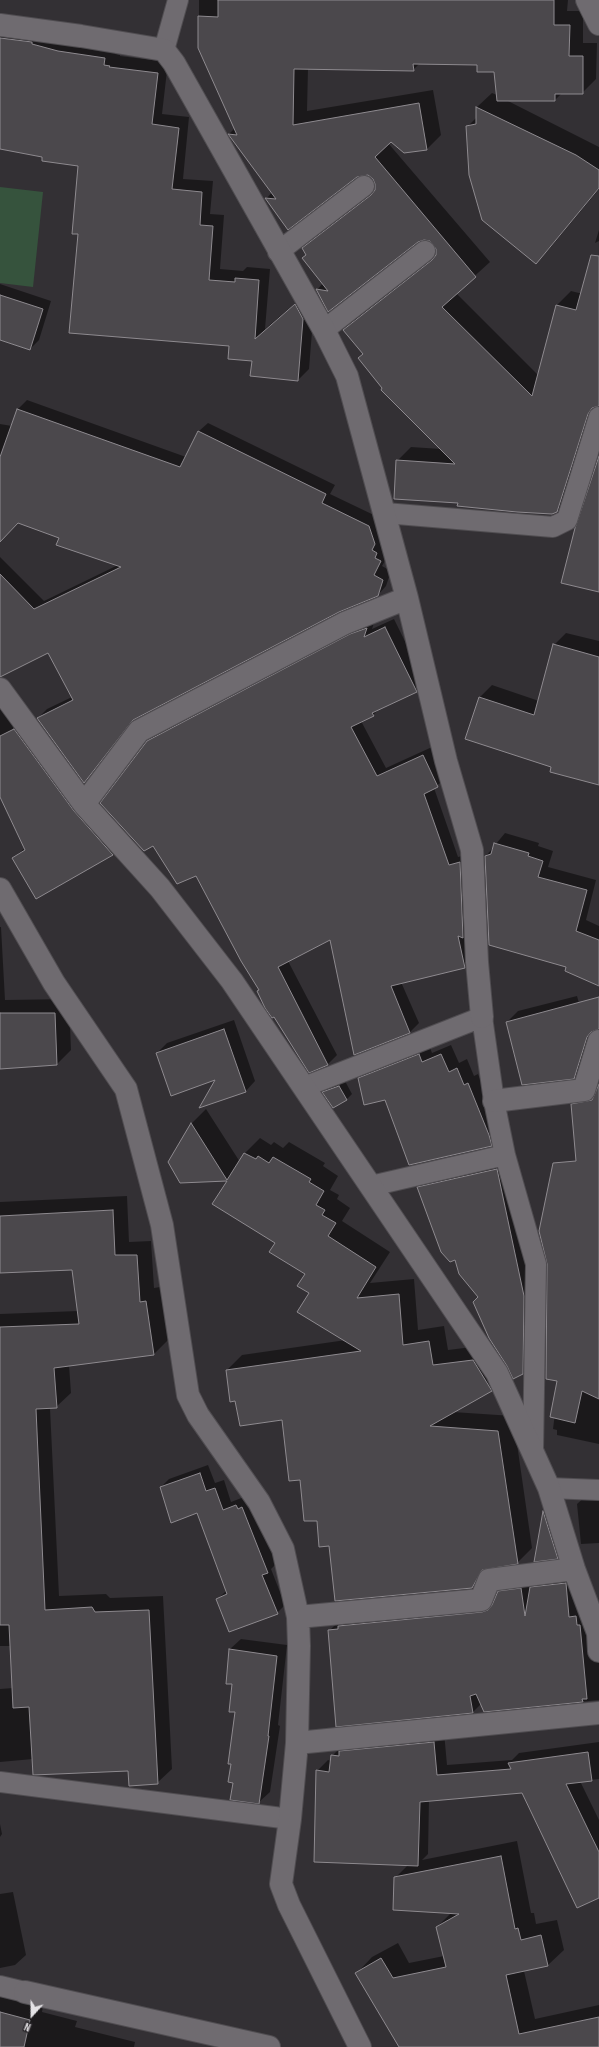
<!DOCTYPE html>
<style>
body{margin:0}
#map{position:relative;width:599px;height:2047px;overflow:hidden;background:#333034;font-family:"Sofia Sans Condensed",sans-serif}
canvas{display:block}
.north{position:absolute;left:12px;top:1995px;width:40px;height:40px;-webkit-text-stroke:3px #29262a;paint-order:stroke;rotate:201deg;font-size:11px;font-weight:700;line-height:16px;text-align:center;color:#e5e3e6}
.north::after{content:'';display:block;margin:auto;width:14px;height:18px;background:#e5e3e6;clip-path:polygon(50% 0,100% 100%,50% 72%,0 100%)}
</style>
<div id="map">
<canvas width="599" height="2047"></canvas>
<div class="north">N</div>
</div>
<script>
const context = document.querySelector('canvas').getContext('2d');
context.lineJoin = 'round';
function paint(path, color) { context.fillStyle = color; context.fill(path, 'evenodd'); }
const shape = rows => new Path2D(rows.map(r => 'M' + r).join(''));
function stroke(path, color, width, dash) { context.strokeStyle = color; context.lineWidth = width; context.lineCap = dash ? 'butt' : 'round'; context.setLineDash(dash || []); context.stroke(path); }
paint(shape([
 [0,187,43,192,33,287,0,283]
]), '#36533d');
paint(shape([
 [199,0,568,0,567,11,583,11,583,43,597,43,596,79,582,93,562,93,555,100,506,100,599,147,599,189,550,248,536,263,467,127,477,117,477,107,492,93,497,95,495,71,478,64,420,63,413,70,308,69,307,111,433,90,441,135,427,149,391,140,388,143,490,262,456,293,538,375,557,305,571,291,583,294,599,284,599,381,571,497,557,511,459,502,397,461,411,447,441,449,384,388,364,353,344,330,358,316,437,255,435,244,429,239,418,241,329,310,317,290,323,283,303,249,317,235,376,189,374,179,368,174,357,176,288,228,267,198,272,192,229,134,235,128,199,48],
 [0,32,116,47,115,54,120,55,120,56,168,62,162,114,189,117,183,179,213,181,210,214,224,215,220,269,243,271,247,267,270,269,265,329,306,294,314,307,309,369,298,380,253,361,230,345,79,233,80,165,0,148],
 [599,230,599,241,595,243],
 [0,284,51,301,39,340,30,349,0,339],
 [27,400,186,457,199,431,208,423,335,485,330,494,378,517,390,552,382,566,391,571,386,586,377,596,339,611,136,717,84,781,38,718,47,709,72,697,48,651,0,658,0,557,44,601,118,565,60,538,18,522,0,540,0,424,12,426,18,409],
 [394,619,425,682,416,691,379,709,373,715,361,721,386,768,432,747,446,778,434,788,458,857,469,854,473,958,464,967,401,982,419,1023,410,1032,354,1054,331,939,288,961,337,1055,328,1064,309,1071,260,990,148,741,157,732,375,620,372,629],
 [566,633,599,641,599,784,552,767,480,697,492,685,539,701,554,645],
 [0,692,120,846,112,854,36,898,13,858,25,848,0,785],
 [505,833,539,843,538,846,553,851,548,867,596,880,586,920,599,926,599,984,568,966,486,856],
 [0,927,1,927,5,1000,69,999,71,1050,57,1064,2,1068,0,1069],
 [577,996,591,1047,585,1067,574,1078,507,1022,518,1011],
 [234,1020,255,1081,245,1092,157,1053,167,1043],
 [429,1045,432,1053,451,1045,459,1063,467,1059,474,1076,478,1074,498,1123,492,1137,482,1147,386,1099,359,1078,369,1068],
 [345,1081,352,1094,346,1100,324,1092,329,1087],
 [599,1090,599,1152,572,1105,582,1094],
 [206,1109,240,1162,245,1153,260,1138,271,1145,274,1142,283,1148,289,1142,325,1163,323,1166,338,1176,330,1190,339,1195,337,1199,350,1208,342,1221,390,1252,370,1283,414,1279,418,1330,444,1326,448,1350,488,1345,506,1375,491,1390,453,1412,513,1416,532,1548,517,1563,489,1568,472,1587,330,1545,301,1479,283,1419,236,1400,227,1370,242,1355,346,1340,310,1292,306,1274,276,1243,228,1180,180,1182,169,1162,192,1123],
 [505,1161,532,1287,531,1365,522,1374,455,1258,419,1187,427,1179],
 [599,1189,599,1444,557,1435,557,1430,553,1429,559,1380],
 [127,1196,129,1242,151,1241,154,1288,160,1287,168,1340,154,1354,69,1365,71,1393,56,1407,50,1408,59,1596,106,1594,110,1598,163,1596,172,1769,157,1783,129,1770,33,1759,0,1762,0,1689,13,1688,11,1646,0,1646,0,1314,78,1311,72,1269,0,1272,0,1202],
 [208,1465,215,1483,224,1480,231,1502,244,1497,251,1500,276,1564,271,1569,285,1605,277,1613,218,1599,226,1591,198,1512,161,1487,169,1479],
 [599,1493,599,1543,581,1544,577,1504,588,1494],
 [548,1506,563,1552,557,1558,536,1560,544,1511],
 [576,1573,599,1647,599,1700,484,1711,481,1704,473,1712,329,1631,340,1620,349,1616,493,1602,499,1592,509,1581,531,1579,533,1586,542,1577],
 [241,1639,287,1645,278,1725,280,1726,270,1792,259,1802,234,1782,232,1763,237,1712,230,1649],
 [444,1732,447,1765,512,1760,519,1753,599,1742,599,1779,580,1781,599,1820,599,1896,523,1792,429,1800,428,1854,422,1860,517,1841,531,1913,534,1913,536,1924,557,1920,564,1950,548,1965,524,1971,535,2019,599,2005,599,2047,412,2047,357,1973,372,1957,398,1943,409,1963,444,1956,437,1927,452,1912,395,1878,409,1864,317,1771,328,1760,331,1761,332,1756,343,1745],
 [0,1824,2,1834,0,1837],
 [13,1892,26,1955,15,1965,0,1968,0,1894],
 [0,1990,43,2006,42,2012,77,2021,75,2027,135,2042,134,2047,0,2047]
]), '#0007');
const building = shape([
 [218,0,554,0,554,25,570,25,569,56,583,56,583,94,555,94,555,101,497,101,494,72,477,72,477,65,413,64,414,71,294,69,293,125,419,103,427,150,404,153,391,142,375,157,476,277,442,307,532,396,556,305,576,310,591,255,599,256,599,406,592,408,588,414,557,512,552,514,517,512,457,506,458,503,394,499,396,460,455,464,381,390,382,388,358,358,363,354,343,330,432,260,436,255,436,249,430,241,424,240,418,242,328,312,316,289,328,291,302,258,306,255,302,248,371,195,375,190,375,184,373,179,368,175,357,177,288,230,265,198,276,199,228,134,237,135,198,48,198,16,218,17,218,0],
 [0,38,32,42,32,44,58,51,105,58,104,65,110,66,109,67,158,73,152,124,179,128,172,189,202,192,200,225,213,226,209,280,235,282,235,278,259,280,255,339,295,304,303,319,298,381,250,376,252,361,228,359,229,346,69,333,78,234,72,234,78,166,42,161,42,157,0,149,0,38],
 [476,107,576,155,599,170,599,188,536,264,482,220,469,175,466,126,476,124,476,107],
 [0,295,43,309,30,350,0,340,0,295],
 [17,409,180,467,198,431,326,494,322,503,369,526,375,544,372,550,377,553,375,558,381,561,374,575,383,580,378,596,339,612,133,720,84,783,37,718,73,700,48,653,0,677,0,574,34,609,121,567,56,545,59,538,18,523,0,542,0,457,17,409],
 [599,456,599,592,561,583,575,528,599,456],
 [385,627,417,692,372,713,374,716,351,727,377,776,423,755,438,787,424,794,449,865,460,862,463,938,458,936,465,968,391,986,410,1033,354,1055,330,940,278,967,328,1065,309,1073,274,1017,272,1018,265,1008,257,991,259,990,241,961,196,876,177,884,153,846,144,851,100,803,147,741,350,634,367,628,364,637,385,627],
 [553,644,599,657,599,785,550,772,551,767,465,739,479,697,534,715,553,644],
 [14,729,74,811,113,855,36,899,12,858,25,850,0,797,0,736,14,729],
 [494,843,529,853,528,856,543,861,538,877,587,890,576,931,599,940,599,986,565,971,566,967,489,945,485,856,491,854,494,843],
 [599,997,599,1029,591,1032,587,1037,574,1079,522,1085,506,1022,599,997],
 [0,1013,55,1013,57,1065,0,1069,0,1013],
 [224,1029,246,1092,199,1108,215,1080,171,1096,156,1053,224,1029],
 [419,1054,422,1062,441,1054,449,1072,457,1068,464,1085,468,1083,489,1135,492,1146,409,1165,385,1100,364,1105,358,1078,419,1054],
 [599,1084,599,1399,582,1391,575,1423,550,1417,557,1381,546,1379,547,1264,539,1231,553,1163,576,1161,571,1104,592,1100,599,1084],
 [339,1086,347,1100,333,1108,322,1092,339,1086],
 [191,1123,227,1180,244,1153,256,1159,258,1156,269,1163,273,1157,311,1179,309,1182,324,1191,316,1205,325,1210,322,1215,336,1223,328,1236,376,1267,357,1298,399,1294,403,1345,429,1341,433,1365,473,1360,492,1391,430,1426,498,1431,518,1564,482,1570,472,1588,335,1601,329,1546,319,1547,317,1521,304,1521,300,1480,289,1481,282,1420,240,1426,235,1401,230,1402,226,1370,361,1351,297,1312,309,1293,297,1286,305,1274,269,1252,275,1243,212,1204,227,1181,180,1183,168,1162,191,1123],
 [497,1169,524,1296,523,1374,513,1379,507,1366,489,1338,473,1302,478,1297,459,1274,455,1260,450,1262,441,1252,417,1187,497,1169],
 [113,1210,115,1255,137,1255,140,1302,146,1301,154,1355,54,1368,57,1408,36,1409,45,1610,92,1607,95,1612,149,1610,158,1784,129,1786,128,1771,33,1775,29,1707,13,1708,9,1625,0,1625,0,1327,79,1324,72,1270,0,1273,0,1216,113,1210],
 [200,1473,206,1491,215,1488,223,1510,236,1505,238,1509,242,1507,268,1573,262,1575,278,1614,229,1632,216,1599,227,1594,197,1513,171,1523,160,1487,200,1473],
 [543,1511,558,1559,534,1562,543,1511],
 [566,1583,569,1617,576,1616,577,1625,580,1625,587,1699,582,1699,583,1702,484,1712,476,1694,470,1696,473,1713,336,1727,328,1630,338,1629,338,1626,482,1612,488,1610,492,1605,498,1591,521,1588,525,1616,530,1587,566,1583],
 [229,1649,277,1656,268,1736,269,1736,259,1804,230,1800,233,1783,228,1782,231,1764,228,1764,235,1712,229,1712,232,1684,226,1684,229,1649],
 [434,1742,437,1775,511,1769,508,1763,588,1752,592,1781,566,1784,599,1852,599,1898,577,1908,522,1793,420,1802,418,1866,314,1862,316,1770,329,1772,331,1755,339,1756,339,1751,434,1742],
 [501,1856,515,1929,518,1928,521,1940,541,1935,548,1966,506,1975,519,2034,599,2017,599,2047,399,2047,355,1973,381,1958,393,1978,446,1967,436,1927,459,1914,393,1910,394,1877,501,1856],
 [0,2012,30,2020,24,2047,0,2047,0,2012]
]);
paint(building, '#4b484c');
stroke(building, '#8e8a8f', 1);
const service = shape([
 [164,50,178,0],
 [278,252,364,186],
 [324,330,425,251],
 [385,513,553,527,567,520,599,417],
 [304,1087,482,1017,494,1101,505,1155,536,1264,533,1452],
 [371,1186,505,1155],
 [549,1488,599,1490],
 [0,1782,290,1819],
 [0,1986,25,1992]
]);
const minor = shape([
 [587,0,599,24],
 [0,25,81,36,164,50,174,63,324,330,347,376,407,598,446,761,472,850,477,962,482,1017],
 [0,689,84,804,160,888,232,981,497,1373,549,1488,574,1569,598,1633,599,1651],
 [84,804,139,731,345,623,407,598],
 [0,889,54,983,126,1089,162,1225,188,1395,198,1415,259,1502,283,1549,298,1617,299,1646,297,1743,290,1819,281,1884,289,1905,360,2047],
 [494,1101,584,1090,599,1041],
 [298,1617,481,1600,489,1580,574,1569],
 [297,1743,599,1713],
 [25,1992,269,2047]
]);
stroke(service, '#504d51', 22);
stroke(minor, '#504d51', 24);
stroke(service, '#6f6b70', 20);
stroke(minor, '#6f6b70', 22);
</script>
